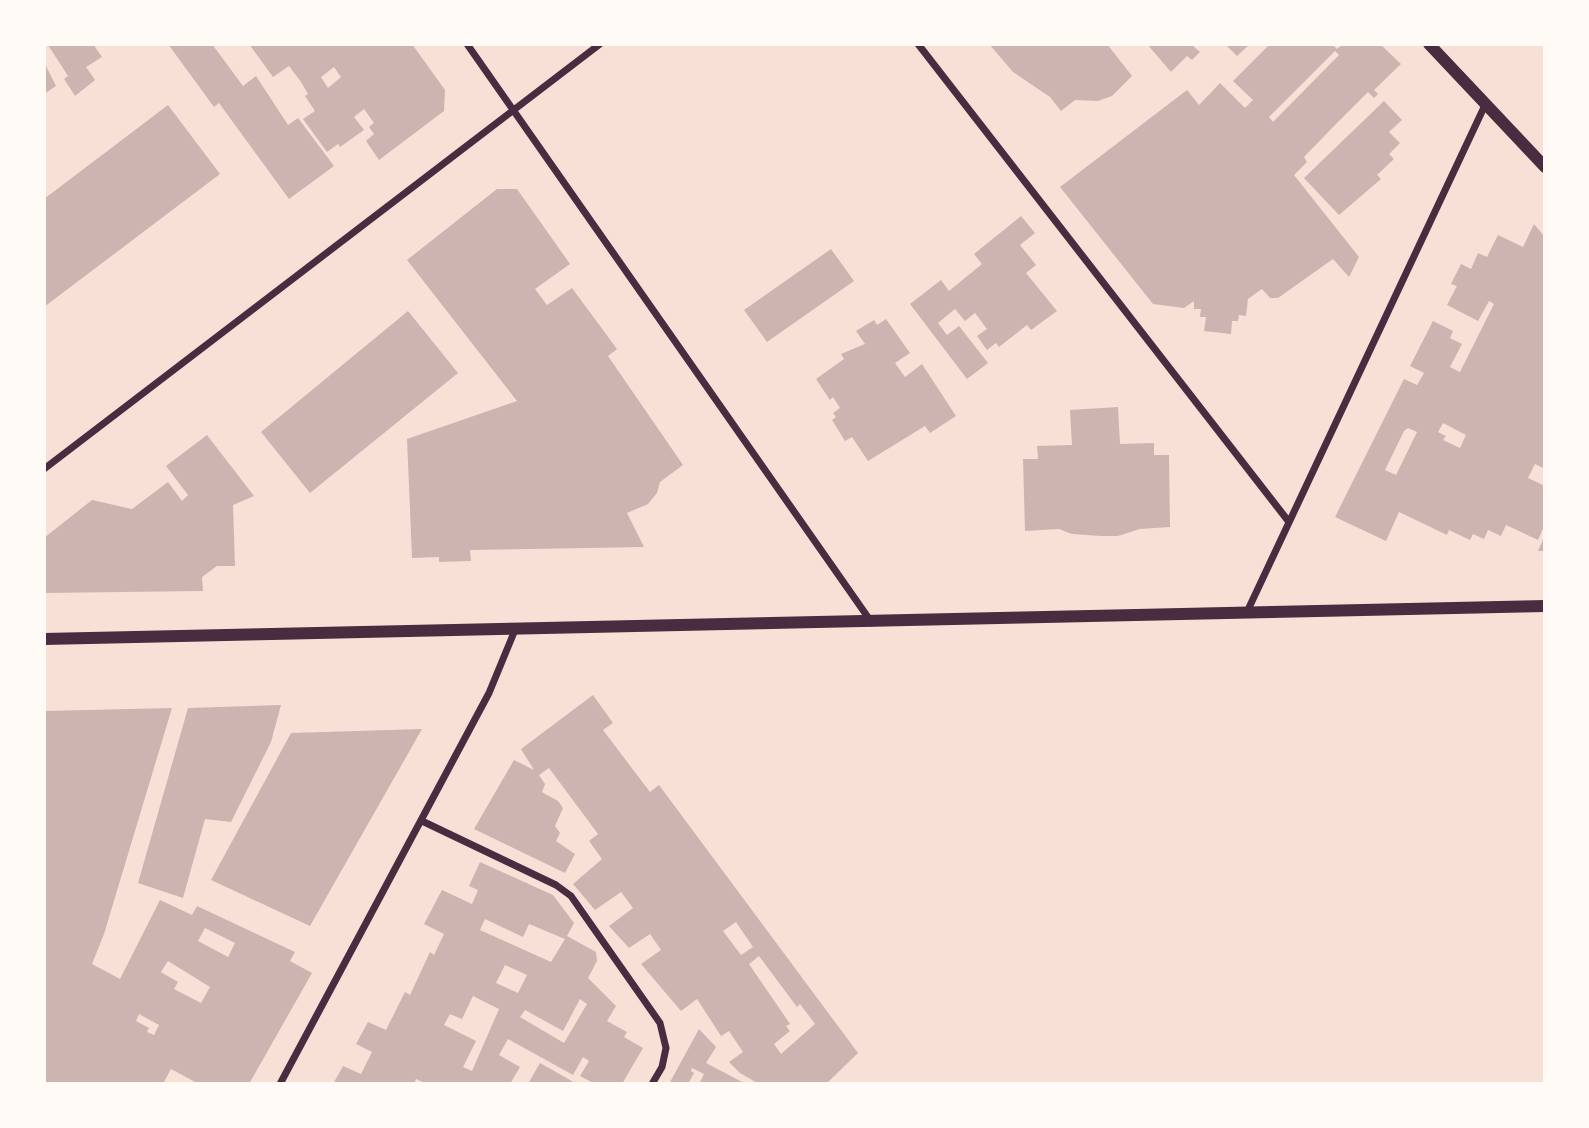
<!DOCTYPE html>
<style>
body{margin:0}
#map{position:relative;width:1589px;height:1128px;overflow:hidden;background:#f7e1d7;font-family:Barlow,sans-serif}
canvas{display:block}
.frame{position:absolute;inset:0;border:46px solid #fffaf5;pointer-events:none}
</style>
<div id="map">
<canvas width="1589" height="1128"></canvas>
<div class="frame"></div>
</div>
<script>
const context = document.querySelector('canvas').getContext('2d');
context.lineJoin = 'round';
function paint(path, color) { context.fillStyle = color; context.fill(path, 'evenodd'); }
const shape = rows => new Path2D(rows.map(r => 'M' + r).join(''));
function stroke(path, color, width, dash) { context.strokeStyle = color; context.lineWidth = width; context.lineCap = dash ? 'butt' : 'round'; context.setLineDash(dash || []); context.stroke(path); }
paint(shape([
 [44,44,93,44,102,57,86,67,95,80,75,96,64,79,68,76,48,45,44,48],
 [168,44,212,44,243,86,256,76,288,125,298,118,334,166,289,199,219,103,214,107],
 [249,44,412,44,445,90,444,111,379,160,366,141,374,134,369,127,374,123,364,109,354,117,364,130,340,147,338,144,327,152,303,119,315,111,305,96,308,94,301,82,289,66,273,77],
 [334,67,341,77,328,88,321,77],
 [989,44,1107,44,1132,76,1112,96,1098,101,1075,100,1061,111,1050,97,1013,72],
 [1147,44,1191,44,1200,52,1192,60,1187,56,1171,72],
 [1225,44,1250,44,1237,56],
 [1270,44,1332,44,1337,49,1343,44,1380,44,1401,64,1374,90,1378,94,1374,98,1368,92,1336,124,1304,157,1307,162,1294,175,1359,257,1349,277,1333,259,1278,298,1270,298,1262,289,1248,299,1246,316,1239,315,1238,321,1232,321,1231,334,1204,331,1206,317,1200,317,1201,309,1194,309,1194,301,1184,308,1153,304,1060,187,1187,90,1199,105,1220,83,1245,108,1253,100,1233,81],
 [1335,51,1339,55,1273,122,1269,117],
 [44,62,56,86,44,94],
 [1384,101,1402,120,1389,132,1400,143,1389,154,1394,159,1377,175,1381,179,1339,215,1304,178],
 [168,105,220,174,44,307,44,199],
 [497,189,517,189,570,264,535,289,547,305,572,288,617,349,608,356,683,465,660,482,657,493,648,504,627,513,644,547,470,550,471,561,439,562,439,557,412,558,407,439,517,401,407,260],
 [1021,216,1035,233,1020,245,1036,265,1026,273,1057,311,1031,330,1027,325,999,347,996,343,987,350,977,336,987,329,975,313,965,321,955,309,938,323,947,335,959,326,988,363,967,379,910,304,941,280,949,291,982,264,974,254],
 [1534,224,1545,237,1545,469,1535,464,1528,478,1545,486,1545,524,1538,540,1506,525,1501,536,1488,530,1484,539,1473,534,1470,540,1449,530,1447,535,1399,512,1386,541,1335,517,1404,379,1417,385,1424,373,1410,366,1433,321,1453,331,1450,338,1462,344,1450,367,1460,372,1494,304,1489,301,1478,321,1447,305,1457,286,1451,284,1461,264,1471,269,1478,253,1487,257,1498,235,1523,247],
 [1443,423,1466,435,1460,448,1443,440,1446,436,1438,432],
 [1408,428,1417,432,1396,475,1385,470,1404,431],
 [831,249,854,281,767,342,744,310],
 [408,311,458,373,310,493,261,432],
 [886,319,910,353,895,363,905,377,922,364,956,416,930,433,925,426,868,461,852,437,845,441,832,420,836,417,833,413,840,408,833,397,830,400,816,379,844,359,841,354,865,344,856,331,874,320,877,325],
 [1118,407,1120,444,1154,443,1154,455,1169,455,1170,527,1140,529,1118,536,1101,536,1072,534,1059,529,1025,531,1023,459,1038,459,1037,446,1072,445,1070,410],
 [207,435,254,496,233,505,235,566,217,566,202,577,203,591,44,593,44,538,92,500,132,509,168,482,182,501,188,495,166,466],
 [1545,535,1545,551,1538,551],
 [593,695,613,723,603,730,650,792,659,785,858,1053,826,1084,759,1084,740,1073,729,1062,743,1052,729,1031,721,1036,697,999,681,1011,641,964,661,950,650,934,629,948,609,926,633,908,621,892,595,910,573,884,602,859,589,841,598,834,549,768,539,775,545,784,542,792,558,801,563,808,555,826,560,833,556,841,575,854,565,873,474,829,514,760,534,770,521,749],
 [736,922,753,947,741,955,723,931],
 [759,956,797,1007,800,1004,815,1024,781,1054,774,1044,790,1031,786,1026,790,1024,749,964],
 [281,705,271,742,231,822,205,819,183,898,138,883,188,708],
 [172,708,104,934,92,964,120,979,160,900,192,915,197,906,295,952,290,961,312,973,249,1084,199,1084,171,1069,163,1084,44,1084,44,711],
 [205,928,235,943,228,957,198,941],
 [168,961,210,987,201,1003,174,989,178,982,161,972],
 [139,1014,159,1025,154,1035,147,1032,149,1028,136,1021],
 [422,729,310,926,211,880,291,733],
 [480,862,553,895,574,923,567,936,596,952,597,961,588,978,616,1006,607,1021,627,1032,624,1037,643,1048,622,1084,595,1084,580,1076,589,1061,583,1057,573,1075,508,1039,499,1055,520,1067,510,1084,427,1084,416,1079,414,1084,333,1084,343,1066,361,1074,372,1052,356,1044,368,1022,386,1030,405,992,410,995,430,952,434,955,444,934,424,924,442,890,472,904,478,890,469,886],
 [485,919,523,937,529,924,565,939,551,962,480,930],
 [505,965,527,975,518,993,496,983],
 [473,996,499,1009,472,1071,463,1067,476,1041,444,1025,450,1014,462,1019],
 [580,999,587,1004,564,1043,520,1017,525,1010,563,1031],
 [699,1029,716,1047,706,1063,746,1084,699,1084,704,1074,692,1068,691,1071,694,1073,688,1084,669,1084],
 [540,1063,577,1084,528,1084]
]), '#ccb4b1');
stroke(shape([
 [467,44,872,623],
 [918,44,1289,522],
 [44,469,600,44],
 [1246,614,1486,103],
 [422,821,556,885,571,896,660,1023,666,1048,662,1067,652,1084],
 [280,1084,489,693,515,630]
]), '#4a2c40', 7);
stroke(shape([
 [1429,44,1545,167],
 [44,639,1545,606]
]), '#4a2c40', 12);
</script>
